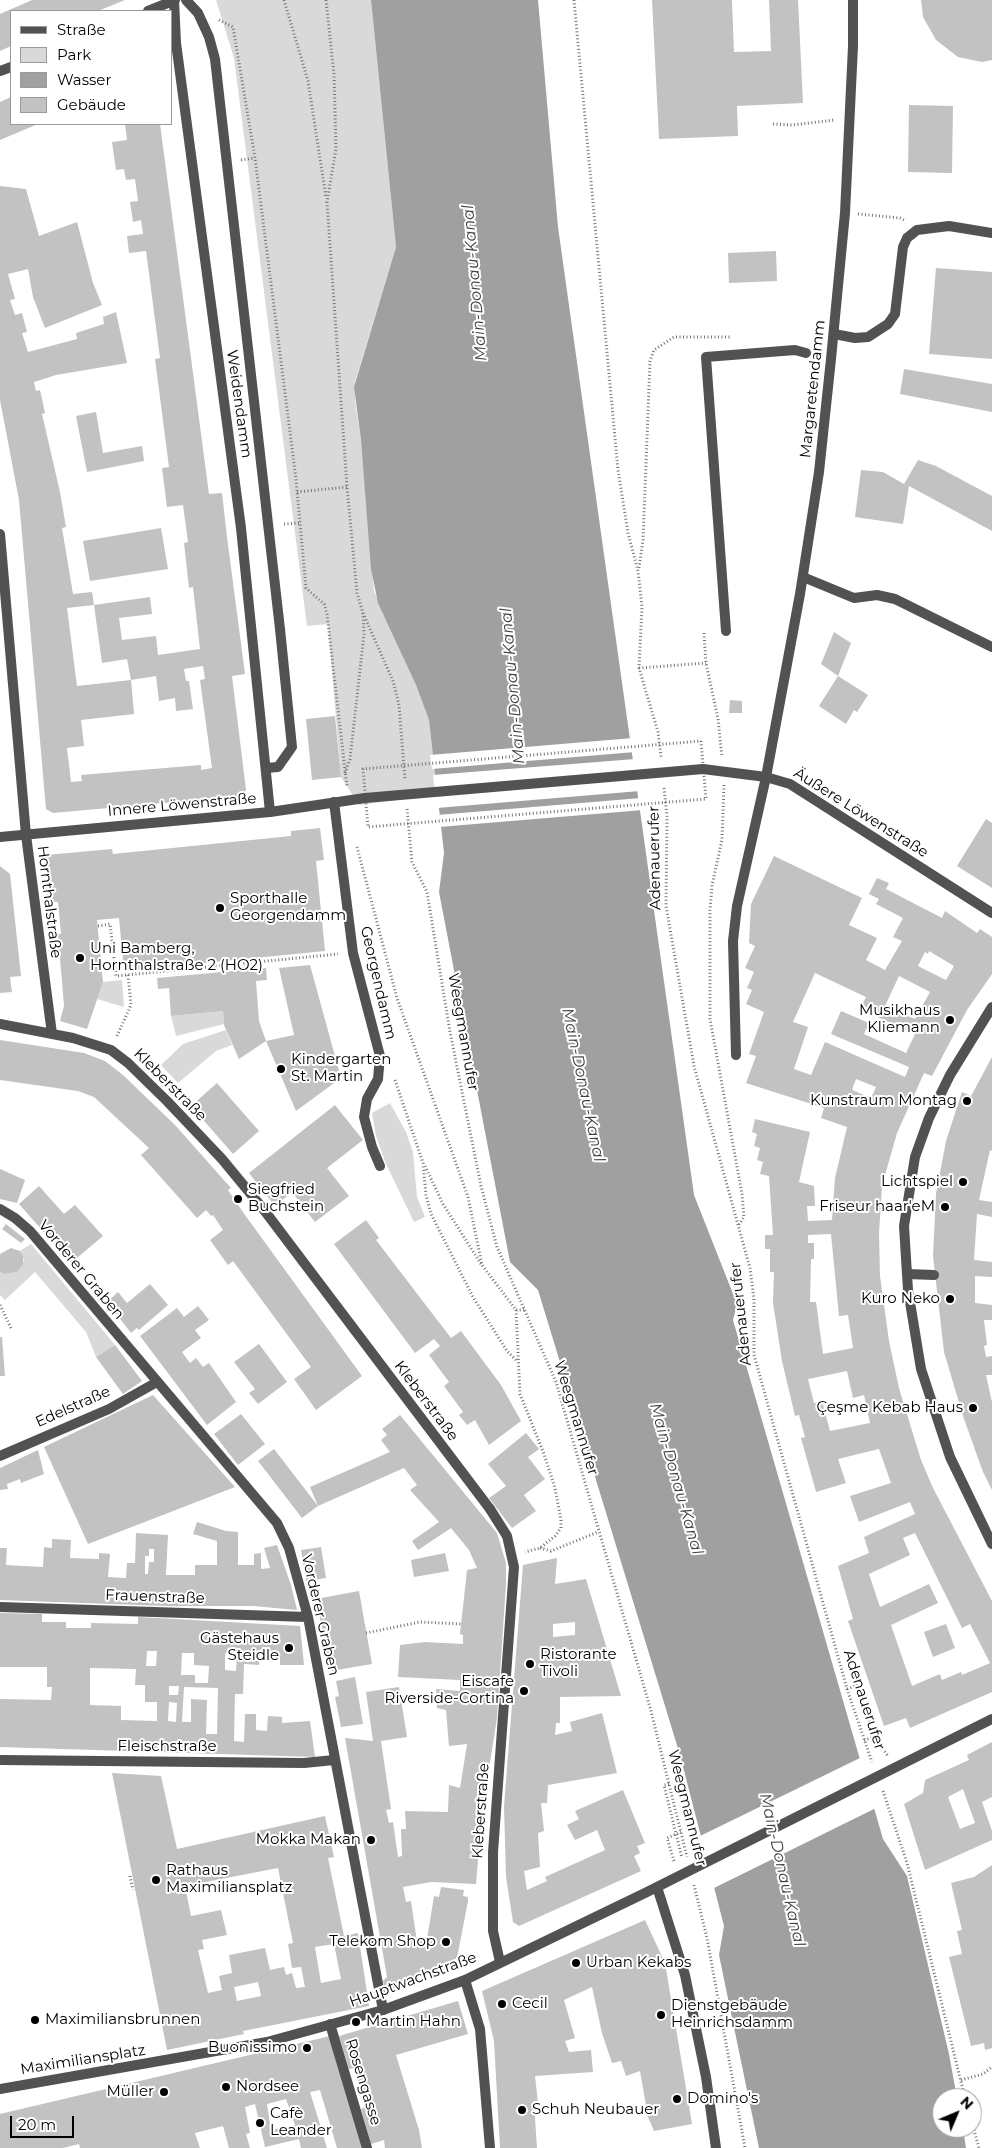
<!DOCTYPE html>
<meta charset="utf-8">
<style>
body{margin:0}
#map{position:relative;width:992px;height:2148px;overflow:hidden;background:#fff;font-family:Montserrat,sans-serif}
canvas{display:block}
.legend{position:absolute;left:10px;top:10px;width:162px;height:115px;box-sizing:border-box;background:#fff;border:1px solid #999;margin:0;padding:6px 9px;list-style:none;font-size:15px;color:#000}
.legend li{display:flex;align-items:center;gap:10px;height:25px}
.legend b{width:25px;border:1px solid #999}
.north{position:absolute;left:932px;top:2088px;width:50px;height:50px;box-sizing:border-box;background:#fff;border:1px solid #999;border-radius:50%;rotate:45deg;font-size:14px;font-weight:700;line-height:20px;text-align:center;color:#000}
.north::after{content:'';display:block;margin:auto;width:18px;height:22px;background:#000;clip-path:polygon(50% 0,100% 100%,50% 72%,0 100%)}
.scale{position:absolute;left:10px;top:2116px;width:64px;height:22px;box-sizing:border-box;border:2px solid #000;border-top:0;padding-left:6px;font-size:15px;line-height:18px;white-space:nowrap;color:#000;-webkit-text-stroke:4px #fff;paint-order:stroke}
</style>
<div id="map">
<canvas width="992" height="2148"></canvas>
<ul class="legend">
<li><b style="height:6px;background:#525252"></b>Straße</li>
<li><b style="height:14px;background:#d9d9d9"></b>Park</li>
<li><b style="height:14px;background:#a0a0a0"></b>Wasser</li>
<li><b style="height:14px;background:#c2c2c2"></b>Gebäude</li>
</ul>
<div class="north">N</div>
<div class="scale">20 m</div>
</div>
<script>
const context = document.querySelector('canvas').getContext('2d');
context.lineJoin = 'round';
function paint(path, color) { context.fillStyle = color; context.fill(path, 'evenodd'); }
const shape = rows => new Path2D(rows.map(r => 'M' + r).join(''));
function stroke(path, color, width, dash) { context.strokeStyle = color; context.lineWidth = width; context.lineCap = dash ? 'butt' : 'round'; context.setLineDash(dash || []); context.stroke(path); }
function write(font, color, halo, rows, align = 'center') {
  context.font = font + ' Montserrat,sans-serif'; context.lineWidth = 4; context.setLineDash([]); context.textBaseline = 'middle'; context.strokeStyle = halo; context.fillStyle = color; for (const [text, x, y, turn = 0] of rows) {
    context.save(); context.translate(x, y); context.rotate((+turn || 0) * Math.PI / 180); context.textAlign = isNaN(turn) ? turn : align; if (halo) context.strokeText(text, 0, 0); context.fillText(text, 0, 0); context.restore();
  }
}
paint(shape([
 [216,0,371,0,396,247,355,382,355,401,361,440,374,591,416,685,429,720,438,795,359,805,341,777,328,624,307,626,234,58],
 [122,980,124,1007,97,999,103,982],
 [223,1011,224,1024,176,1036,171,1016],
 [226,1030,232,1045,216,1051,178,1083,161,1065,183,1044],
 [390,1103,406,1132,413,1152,417,1197,425,1217,414,1222,386,1164,376,1136,372,1113],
 [31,1244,115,1345,96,1357,86,1332,35,1272,5,1300,0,1295,0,1272,5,1274,17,1272,24,1260,20,1251]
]), '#d9d9d9');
paint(shape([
 [371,0,538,0,558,227,694,1195,737,1304,733,1320,883,1839,907,1876,949,2054,957,2098,942,2098,942,2128,963,2128,966,2148,759,2148,719,1955,724,1926,680,1755,538,1290,510,1262,439,892,444,853,429,720,416,685,378,603,371,569,361,440,354,387,396,247]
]), '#a0a0a0');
paint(shape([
 [633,738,635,752,432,769,430,755],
 [635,759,640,791,437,808,433,775],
 [641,798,643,810,439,827,437,815],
 [862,1757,876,1808,712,1889,698,1837]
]), '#fff');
paint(shape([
 [32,0,125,0,98,11,11,11,11,46,0,51,0,14],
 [652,0,732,0,734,52,771,51,769,0,798,0,803,103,737,106,738,136,659,139],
 [921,0,992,0,992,60,982,62,958,57,936,40,923,17],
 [11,97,11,124,38,124,0,140,0,102],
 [909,105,953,106,952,173,908,172],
 [125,124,160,124,209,494,222,493,227,537,245,674,232,676,246,790,241,796,53,813,46,809,19,500,0,400,0,186,26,189,39,236,77,222,93,283,102,305,45,328,33,297,28,269,8,274,15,299,10,300,15,315,22,313,27,332,22,333,28,352,77,339,76,333,104,324,103,317,116,312,127,363,56,375,34,382,36,391,40,390,45,413,42,414,60,492,66,527,62,528,73,594,92,592,94,605,150,597,152,614,119,618,122,640,156,636,158,655,200,649,193,587,189,588,184,543,188,542,183,505,167,507,162,468,169,467,155,359,160,358,146,251,129,253,127,236,143,234,141,220,133,222,130,202,138,201,135,179,126,180,124,169,116,170,112,142,127,140],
 [94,605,102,663,127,659,131,680,156,676,159,701,175,698,176,711,193,709,189,681,186,681,184,669,203,666,205,679,200,680,212,768,201,770,201,765,81,775,82,781,71,782,67,748,84,746,81,720,134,714,131,680,77,686,67,608],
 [776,251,777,281,729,283,728,253],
 [936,268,992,272,992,359,929,354],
 [904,369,992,384,992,412,900,394],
 [96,412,103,453,142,446,144,461,87,472,76,416],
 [918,460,936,466,992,496,992,531,909,486,903,524,855,517,861,470,883,472,904,484],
 [161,528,168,569,90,581,83,541],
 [834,632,851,643,838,676,821,664],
 [838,676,868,695,857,712,854,710,846,724,819,706],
 [730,700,742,701,742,713,729,713],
 [335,716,341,777,312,780,306,719],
 [986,819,992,823,992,888,957,866],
 [320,828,324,860,316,861,325,951,124,971,119,918,97,920,103,982,87,1029,60,1021,64,1006,58,934,61,934,58,902,51,902,46,855,112,849,113,854,291,836,291,831],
 [774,856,862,898,849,925,877,938,866,960,885,970,902,941,893,937,903,918,876,904,879,899,869,894,877,878,889,883,886,889,942,918,945,911,977,933,980,929,992,937,992,974,967,1010,932,1076,924,1073,897,1133,882,1186,879,1233,880,1276,889,1341,899,1388,921,1460,933,1488,992,1601,992,1692,910,1728,906,1718,884,1726,848,1621,853,1619,838,1566,869,1553,864,1537,915,1514,910,1502,859,1522,850,1496,891,1483,879,1449,838,1459,846,1483,816,1492,801,1438,805,1437,799,1415,795,1416,782,1361,773,1303,774,1272,770,1272,770,1249,765,1249,765,1235,773,1235,769,1176,760,1174,763,1162,757,1160,760,1148,754,1146,757,1134,752,1132,755,1119,810,1132,799,1182,814,1186,815,1206,807,1206,808,1221,832,1220,835,1178,847,1127,821,1118,824,1108,746,1083,756,1056,749,1054,764,1012,746,1004,752,990,747,988,754,972,745,968,755,946,749,943,751,904],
 [929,951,954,966,946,980,918,966,925,952,928,954],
 [815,973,866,997,860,1009,915,1034,906,1053,864,1034,869,1023,841,1011,831,1034,909,1067,905,1077,825,1042,811,1075,794,1069,808,1027,793,1022],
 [899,976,930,992,915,1019,885,1006],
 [856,1079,876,1087,871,1098,852,1090],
 [831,1234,839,1316,848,1315,853,1348,823,1354,816,1302,810,1302,811,1259,814,1259,814,1243,808,1243,808,1235],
 [847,1371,853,1398,864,1395,870,1423,830,1431,822,1401,814,1403,808,1379],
 [915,1533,962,1628,970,1624,990,1663,962,1675,961,1672,942,1680,940,1674,912,1686,891,1625,938,1603,929,1584,880,1607,869,1574,910,1555,903,1538],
 [0,866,10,874,21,976,10,977,12,992,0,993],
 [310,965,341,1078,296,1111,266,1041,239,1059,224,1025,223,1011,171,1016,169,988,158,989,157,978,266,968,267,980,256,981,259,1021,266,1041,294,1035,279,968],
 [0,1040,84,1053,105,1061,123,1075,175,1125,231,1188,228,1190,245,1215,362,1376,316,1410,294,1379,311,1367,233,1261,228,1265,210,1240,223,1230,213,1215,211,1216,206,1210,197,1218,141,1155,149,1148,94,1097,78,1091,0,1080],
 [992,1057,992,1151,990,1150,979,1200,992,1202,992,1217,977,1214,974,1260,992,1262,992,1277,975,1276,975,1303,992,1305,992,1320,984,1320,987,1345,984,1346,986,1357,992,1356,992,1375,986,1375,992,1402,992,1490,983,1472,963,1416,944,1352,933,1256,936,1194,946,1141,962,1092,971,1096],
 [217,1083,259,1131,233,1154,191,1106],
 [335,1105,363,1140,327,1168,349,1196,315,1222,292,1192,275,1206,249,1173],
 [0,1169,25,1180,17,1203,0,1199],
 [39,1186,64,1214,75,1205,103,1236,71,1263,19,1204],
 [366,1220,379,1238,376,1240,451,1338,461,1331,501,1385,521,1421,489,1445,475,1420,467,1425,459,1415,463,1412,444,1386,449,1382,429,1355,440,1346,434,1339,415,1353,334,1244],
 [6,1224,25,1239,21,1243,2,1229],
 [11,1248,20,1251,23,1256,23,1265,17,1272,5,1274,0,1272,0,1254],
 [150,1284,168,1305,139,1330,137,1328,131,1333,107,1302,118,1292,127,1303],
 [198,1306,209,1320,195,1330,201,1338,182,1352,190,1363,196,1358,203,1367,209,1363,236,1402,207,1425,140,1336,177,1308,184,1317],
 [0,1337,2,1337,5,1376,0,1376],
 [259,1344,287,1382,258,1404,249,1393,255,1389,234,1362],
 [115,1345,142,1381,123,1394,96,1357],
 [153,1395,235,1487,88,1544,44,1447],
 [241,1414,265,1444,238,1465,214,1434],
 [400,1415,497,1533,506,1563,506,1584,497,1718,482,1813,476,1884,431,1882,403,1887,406,1902,411,1901,417,1942,427,1939,434,1896,439,1897,441,1887,464,1890,463,1896,468,1897,468,1901,457,1958,390,1992,385,1988,383,1981,387,1977,345,1738,373,1741,366,1692,399,1687,407,1737,381,1741,391,1809,386,1810,389,1823,393,1822,398,1857,402,1856,401,1829,406,1829,405,1811,448,1812,449,1785,460,1788,467,1744,449,1746,446,1710,437,1708,436,1689,460,1691,460,1680,398,1677,400,1645,425,1642,463,1644,463,1635,460,1634,467,1570,477,1568,469,1550,451,1528,418,1550,412,1541,439,1522,410,1490,417,1485,404,1468,318,1506,302,1518,258,1461,274,1449,318,1506,310,1487,390,1452,381,1440,387,1435,382,1429],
 [526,1433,539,1449,528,1457,545,1479,524,1495,536,1511,512,1528,489,1498,506,1486,488,1464],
 [38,1450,44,1474,21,1483,20,1479,7,1484,8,1489,0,1490,0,1468],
 [197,1522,226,1531,238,1532,238,1565,254,1565,254,1554,261,1553,261,1569,270,1568,264,1548,277,1545,291,1585,297,1610,253,1606,165,1606,0,1600,0,1548,7,1548,6,1565,43,1567,44,1547,52,1548,52,1539,71,1540,70,1558,99,1559,99,1553,110,1554,108,1577,126,1578,127,1563,135,1563,136,1533,168,1535,166,1575,195,1575,195,1565,217,1565,217,1541,193,1534],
 [149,1549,154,1549,154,1562,149,1562,148,1574,145,1574,145,1556,149,1556],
 [321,1547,326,1578,306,1581,301,1550],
 [445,1553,449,1571,414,1577,411,1560],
 [557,1558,555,1584,586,1579,621,1696,560,1697,560,1723,556,1723,555,1735,572,1731,570,1722,602,1713,617,1773,548,1785,547,1803,541,1803,544,1831,538,1833,540,1867,524,1871,527,1890,547,1881,545,1877,605,1850,597,1830,575,1840,567,1825,579,1819,575,1811,623,1790,645,1843,637,1846,640,1853,634,1856,641,1871,519,1926,513,1922,506,1877,504,1806,523,1565],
 [575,1622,575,1635,553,1637,553,1624],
 [359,1591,372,1664,331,1671,316,1599],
 [0,1613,42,1614,42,1622,66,1622,66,1628,91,1628,91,1623,138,1624,138,1617,300,1626,304,1665,280,1665,280,1657,260,1653,259,1665,244,1664,243,1694,235,1694,234,1741,244,1742,245,1714,256,1714,256,1730,267,1731,268,1716,282,1717,282,1723,310,1721,315,1757,0,1747,0,1699,51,1700,52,1687,47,1687,47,1667,0,1667],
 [147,1651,157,1651,156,1666,146,1666],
 [182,1653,194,1653,194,1665,209,1666,208,1683,195,1683,195,1675,181,1675],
 [225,1653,237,1654,236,1671,225,1670],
 [90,1668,136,1669,135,1685,145,1685,145,1702,157,1702,157,1721,121,1720,121,1706,90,1705],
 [169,1686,179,1686,178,1695,169,1695],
 [184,1687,218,1688,217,1734,206,1734,207,1700,191,1699,191,1722,182,1722],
 [169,1702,177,1703,176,1722,168,1721],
 [946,1624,955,1648,933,1657,924,1632],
 [355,1677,363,1724,341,1727,335,1697,339,1696,336,1681],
 [992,1742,992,1797,982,1802,992,1831,992,1840,925,1870,904,1804,923,1793,925,1780,969,1760,967,1755],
 [963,1789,975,1823,960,1829,948,1797],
 [112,1773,161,1776,177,1849,325,1816,334,1857,328,1858,344,1936,358,1933,369,2006,243,2031,244,2034,167,2050],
 [278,1868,293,1943,288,1944,292,1968,301,1967,305,1987,296,1988,292,1973,286,1975,284,1967,270,1970,265,1948,229,1955,232,1973,219,1976,222,1990,208,1993,198,1950,204,1949,202,1940,227,1935,221,1910,191,1916,185,1886],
 [334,1944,341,1979,321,1983,315,1947],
 [258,1982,261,1996,237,2001,234,1987],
 [992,1865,992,2048,985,2050,984,2043,971,2046,949,1957,962,1954,957,1931,962,1930,951,1883,974,1877],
 [645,1920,665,1963,692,2124,654,2131,648,2117,640,2071,626,2076,621,2061,612,2063,602,2033,592,1987,564,2000,575,2038,565,2041,569,2052,591,2050,593,2072,535,2076,538,2103,534,2103,537,2148,500,2148,494,2041,482,1991],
 [458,2001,468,2034,396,2055,419,2130,422,2148,385,2148,384,2140,371,2144,361,2109,366,2107,354,2068,349,2069,339,2036],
 [330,2036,363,2148,337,2148,320,2090,310,2092,327,2148,301,2148,299,2139,265,2147,255,2104,245,2107,250,2133,246,2134,250,2148,229,2148,223,2126,195,2133,200,2148,80,2148,79,2144,63,2148,0,2148,0,2114],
 [286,2099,295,2125,271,2130,267,2104]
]), '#c2c2c2');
stroke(shape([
 [284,0,308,81,326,197],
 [326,0,334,74,336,149,327,202,347,487,357,593,363,613,364,634,350,759,345,773],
 [574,0,618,470,628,533,638,571,642,607,639,668,658,732,661,757],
 [219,20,233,27,255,158,296,479,306,588,324,604,327,614,347,787],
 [773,124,792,125,835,120],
 [241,160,255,158],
 [858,214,900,218,904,220],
 [297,492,347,487],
 [284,524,300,523],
 [639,568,643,540,650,361,654,350,674,337,730,337],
 [363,613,393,681,399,705,405,780],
 [704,633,706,663,718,719,722,757],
 [639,668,706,663],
 [701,741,706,799,368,827,363,769,701,741],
 [724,785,722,840,712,885,710,910,710,1019,742,1194,744,1217,738,1226],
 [664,788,667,816,666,906,694,1066,750,1268,754,1299,754,1355,847,1689,872,1762],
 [407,809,412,862,427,892,450,1032,481,1186,497,1247,556,1382,651,1711,687,1857],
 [357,847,397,998,468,1197,482,1265,516,1310,525,1310],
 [98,926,110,924,116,976,338,954],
 [117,1036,131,1005,128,975],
 [395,1080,423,1163,426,1195,431,1214,473,1297,507,1351,517,1361],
 [425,1166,443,1204,481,1264],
 [0,1305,12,1330],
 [516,1310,520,1394,544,1454,555,1488,561,1520,561,1528,555,1536,540,1548,525,1552],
 [540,1548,551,1551,598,1532],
 [366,1633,420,1622,462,1624],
 [847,1689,858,1685,874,1737,888,1756],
 [864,1740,872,1738],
 [669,1784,664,1785,682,1858],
 [883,1791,907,1863,965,2098],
 [674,1861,667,1838,681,1832],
 [130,1876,133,1890],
 [694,1885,707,1938,745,2148],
 [961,2080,983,2074,992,2067],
 [972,2123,979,2148]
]), '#747474', 3, [1, 2.5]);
stroke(shape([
 [186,0,198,13,209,37,215,59,280,629,292,747,278,767,266,768],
 [834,334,855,338,868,337,888,324,895,314,903,247,907,238,917,230,949,226,992,233],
 [803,577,854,598,877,595,895,599,992,647],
 [726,631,706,357,795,350,806,353],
 [334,802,353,953,380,1056,378,1079,367,1099,364,1117,372,1147,380,1166],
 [736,1055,733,941,737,906,766,777],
 [907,1274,934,1275]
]), '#525252', 10);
stroke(shape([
 [490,1509,507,1536,514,1567,493,1852,493,1931,500,1962],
 [330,2024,367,2148],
 [0,2089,267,2042,383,2010]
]), '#525252', 10);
stroke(shape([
 [174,0,176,43,241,528,270,812],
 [148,11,175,0],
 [0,71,11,67],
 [0,534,26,835,52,1034],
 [0,1024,73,1038,111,1050,128,1063,167,1101,222,1159,264,1210,490,1509],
 [0,1209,15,1218,30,1231,277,1523,289,1548,308,1617,383,2010,465,1980,645,1893,992,1719],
 [0,1456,109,1409,157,1382],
 [0,1607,308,1617],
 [0,1760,304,1763,334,1760],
 [657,1887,685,1975,706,2077,716,2148],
 [465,1980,480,2029,490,2148]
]), '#525252', 10);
stroke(shape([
 [766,777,800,594,819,472,831,359,845,213,853,46,853,0],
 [0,837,270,812,365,798,703,769,766,777,790,784,992,913],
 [992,1007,950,1075,929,1118,915,1157,904,1226,908,1290,921,1369,950,1457,992,1544]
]), '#525252', 10);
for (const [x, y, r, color] of [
 [220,908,5,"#000"],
 [80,958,5,"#000"],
 [950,1020,5,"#000"],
 [281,1069,5,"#000"],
 [967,1101,5,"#000"],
 [963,1182,5,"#000"],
 [238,1199,5,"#000"],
 [945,1207,5,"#000"],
 [950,1299,5,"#000"],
 [973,1408,5,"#000"],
 [289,1648,5,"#000"],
 [530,1664,5,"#000"],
 [524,1691,5,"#000"],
 [371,1840,5,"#000"],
 [156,1880,5,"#000"],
 [446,1942,5,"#000"],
 [576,1963,5,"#000"],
 [502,2004,5,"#000"],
 [661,2015,5,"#000"],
 [35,2020,5,"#000"],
 [356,2022,5,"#000"],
 [307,2048,5,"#000"],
 [226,2087,5,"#000"],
 [164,2092,5,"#000"],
 [677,2099,5,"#000"],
 [522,2110,5,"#000"],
 [260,2123,5,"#000"]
]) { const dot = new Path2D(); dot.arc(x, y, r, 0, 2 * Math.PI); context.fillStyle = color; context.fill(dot); stroke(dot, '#fff', 2); }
write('15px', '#000', '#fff', [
 ["Margaretendamm",813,389,-84],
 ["Weidendamm",239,404,82],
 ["Innere Löwenstraße",182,805,-5],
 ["Äußere Löwenstraße",861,813,32],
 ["Adenauerufer",655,858,-91],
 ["Hornthalstraße",49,902,83],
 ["Georgendamm",378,983,77],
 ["Weegmannufer",463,1032,80],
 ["Kleberstraße",170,1085,45],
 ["Vorderer Graben",81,1270,50],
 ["Adenauerufer",741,1314,-96],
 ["Kleberstraße",426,1401,53],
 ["Edelstraße",73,1407,-24],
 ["Weegmannufer",576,1418,73],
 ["Frauenstraße",155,1597,2],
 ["Vorderer Graben",320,1615,77],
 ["Adenauerufer",864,1700,72],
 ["Fleischstraße",167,1747],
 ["Weegmannufer",687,1808,76],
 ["Kleberstraße",481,1811,-86],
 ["Hauptwachstraße",413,1980,-20],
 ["Maximiliansplatz",83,2060,-9],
 ["Rosengasse",363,2082,73]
]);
write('15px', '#000', '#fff', [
 ["Sporthalle",230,899],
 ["Georgendamm",230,916],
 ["Uni Bamberg,",90,949],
 ["Hornthalstraße 2 (HO2)",90,966],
 ["Musikhaus",940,1011,"right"],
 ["Kliemann",940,1028,"right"],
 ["Kindergarten",291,1060],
 ["St. Martin",291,1077],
 ["Kunstraum Montag",957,1101,"right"],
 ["Lichtspiel",953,1182,"right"],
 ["Siegfried",248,1190],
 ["Buchstein",248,1207],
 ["Friseur haar'eM",935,1207,"right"],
 ["Kuro Neko",940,1299,"right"],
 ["Çeşme Kebab Haus",963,1408,"right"],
 ["Gästehaus",279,1639,"right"],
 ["Steidle",279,1656,"right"],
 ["Ristorante",540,1655],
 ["Tivoli",540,1672],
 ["Eiscafe",514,1682,"right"],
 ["Riverside-Cortina",514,1699,"right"],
 ["Mokka Makan",361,1840,"right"],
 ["Rathaus",166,1871],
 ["Maximiliansplatz",166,1888],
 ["Telekom Shop",436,1942,"right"],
 ["Urban Kekabs",586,1963],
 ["Cecil",512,2004],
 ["Dienstgebäude",671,2006],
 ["Heinrichsdamm",671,2023],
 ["Maximiliansbrunnen",45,2020],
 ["Martin Hahn",366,2022],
 ["Buonissimo",297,2048,"right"],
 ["Nordsee",236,2087],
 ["Müller",154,2092,"right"],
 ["Domino's",687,2099],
 ["Schuh Neubauer",532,2110],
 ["Cafè",270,2114],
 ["Leander",270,2131]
], 'left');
write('italic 16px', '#414141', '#fff', [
 ["Main-Donau-Kanal",475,283,-95],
 ["Main-Donau-Kanal",513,686,-95],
 ["Main-Donau-Kanal",583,1085,78],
 ["Main-Donau-Kanal",676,1479,74],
 ["Main-Donau-Kanal",782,1870,77]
]);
</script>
